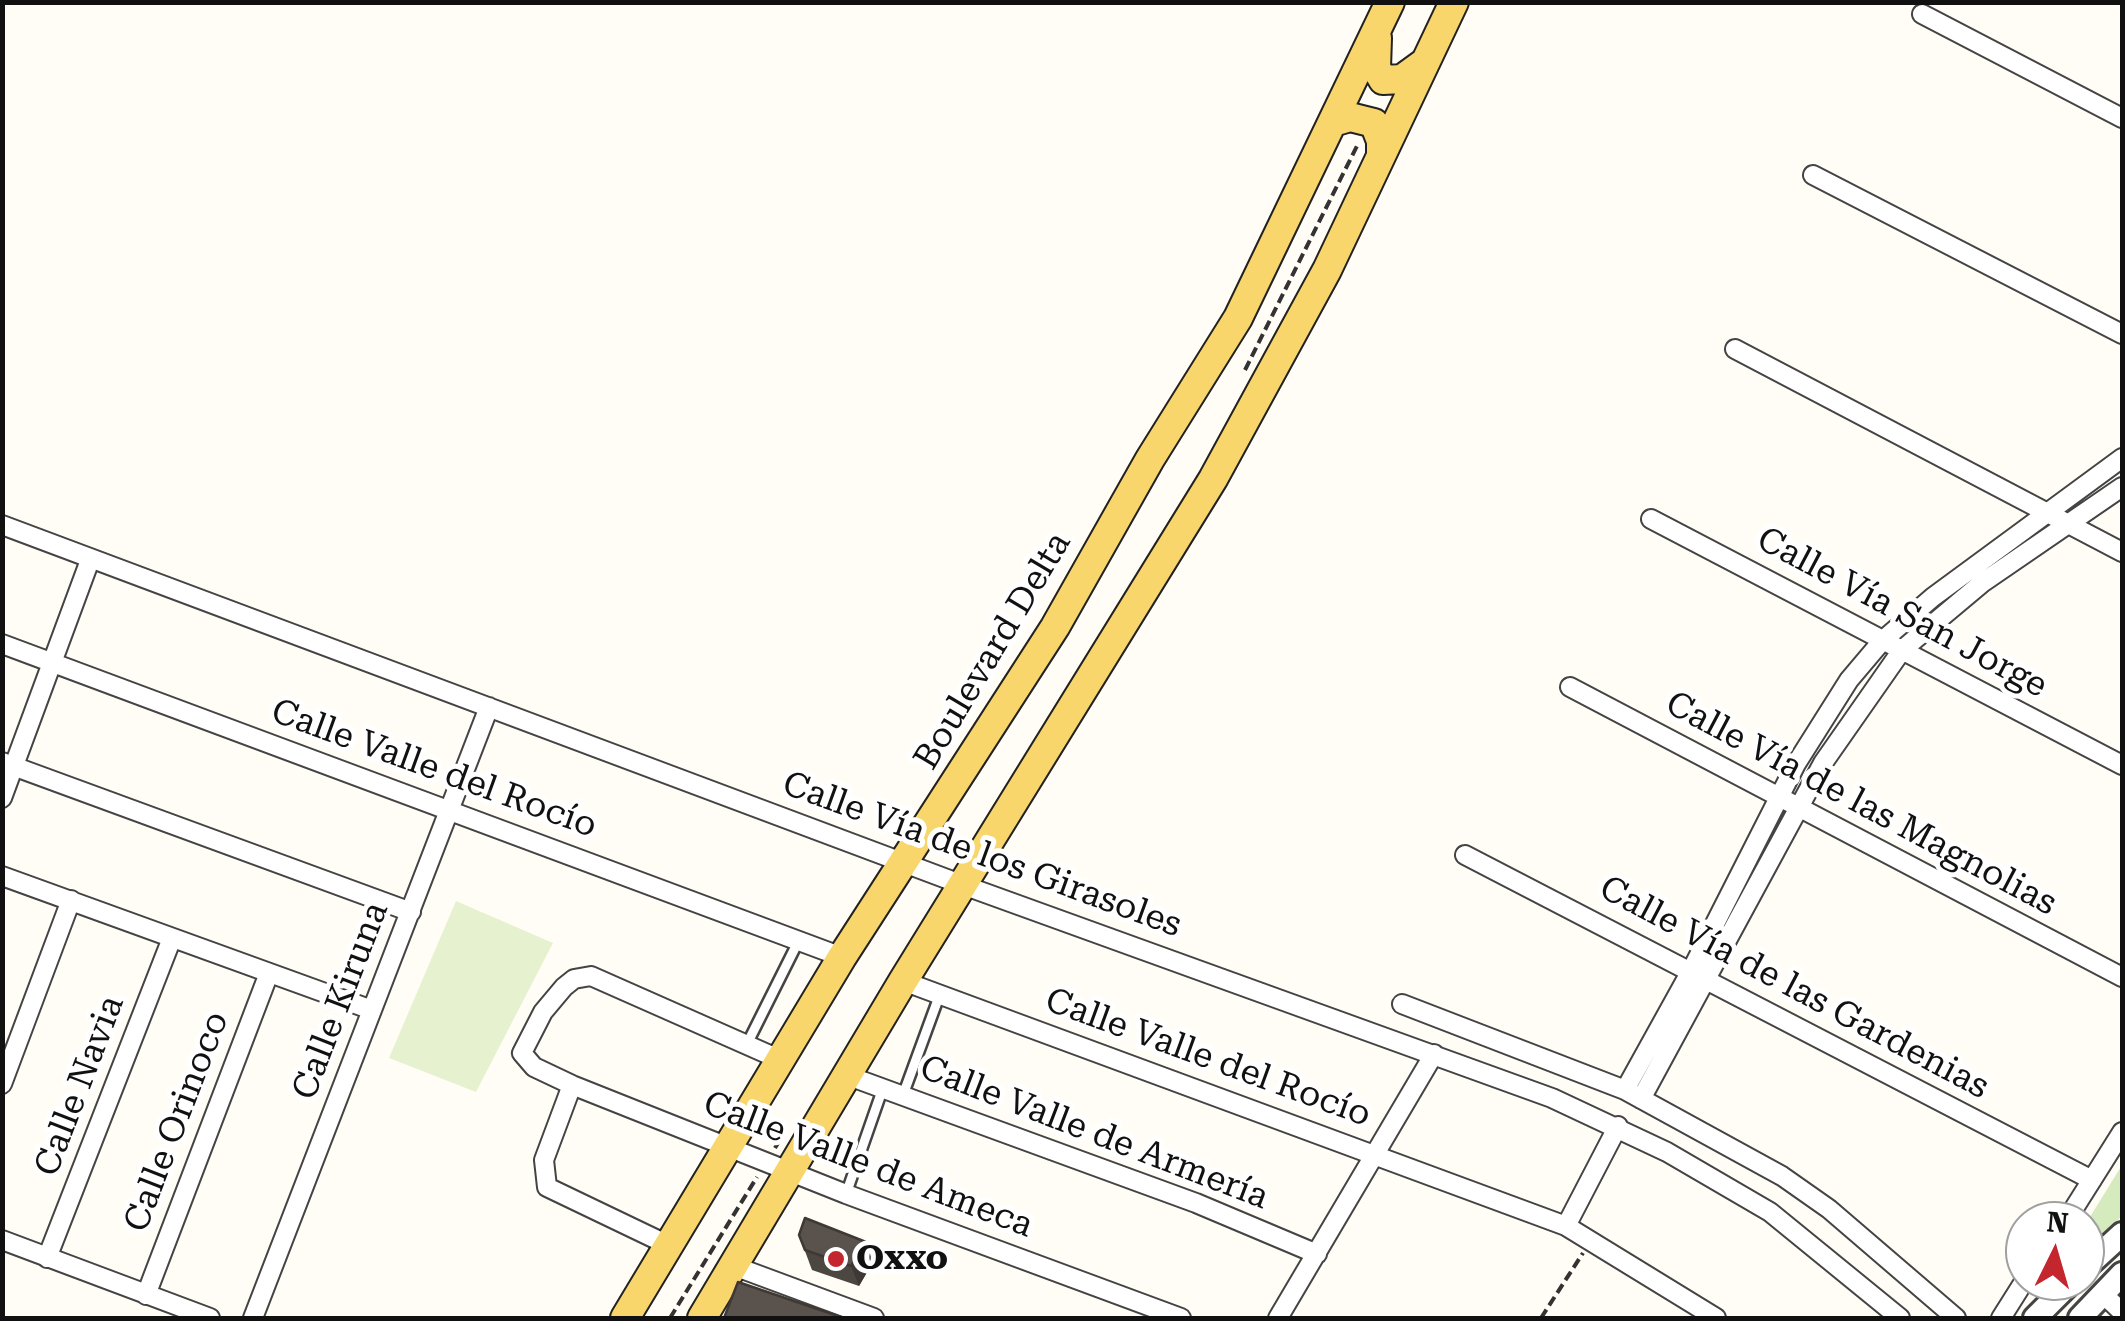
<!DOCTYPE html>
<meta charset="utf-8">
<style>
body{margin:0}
#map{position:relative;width:2125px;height:1321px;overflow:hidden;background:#fffdf5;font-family:"Roboto Serif",serif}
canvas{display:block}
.frame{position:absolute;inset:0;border:5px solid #111;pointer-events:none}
.north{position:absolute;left:2005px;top:1201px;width:100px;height:100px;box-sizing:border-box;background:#fff;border:2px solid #a0a0a0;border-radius:50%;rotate:5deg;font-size:28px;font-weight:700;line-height:40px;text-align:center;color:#111}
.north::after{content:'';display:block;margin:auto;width:35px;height:45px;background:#c4262e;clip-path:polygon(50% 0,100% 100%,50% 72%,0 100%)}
</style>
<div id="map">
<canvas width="2125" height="1321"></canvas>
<div class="frame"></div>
<div class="north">N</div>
</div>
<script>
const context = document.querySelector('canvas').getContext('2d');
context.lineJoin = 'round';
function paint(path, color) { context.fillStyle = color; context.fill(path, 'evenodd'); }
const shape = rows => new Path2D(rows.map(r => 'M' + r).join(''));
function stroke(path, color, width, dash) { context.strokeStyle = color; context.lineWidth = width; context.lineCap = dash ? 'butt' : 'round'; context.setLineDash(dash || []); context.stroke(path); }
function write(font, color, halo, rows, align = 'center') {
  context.font = font + ' "Roboto Serif",serif'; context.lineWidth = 10; context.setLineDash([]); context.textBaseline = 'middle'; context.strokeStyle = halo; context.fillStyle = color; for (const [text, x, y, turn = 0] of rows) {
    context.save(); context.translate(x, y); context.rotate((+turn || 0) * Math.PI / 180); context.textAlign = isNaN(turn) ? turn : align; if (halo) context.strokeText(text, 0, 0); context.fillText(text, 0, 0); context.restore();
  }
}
paint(shape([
 [2122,1165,2122,1216,2085,1250,2085,1225]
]), '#d5ebbd');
paint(shape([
 [456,901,553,943,476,1092,389,1058]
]), '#e6f2cf');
const service = shape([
 [747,1044,799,940],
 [903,1095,940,994],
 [846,1194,883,1088]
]);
const minor = shape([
 [1922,14,2122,118],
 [1813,175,2122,334],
 [1735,349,2122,552],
 [1651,519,2122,765],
 [2,525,963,885,1552,1098,1667,1152,1770,1212,1900,1318],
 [2,644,842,957],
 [1570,687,2122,977],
 [2,762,411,912],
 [2,798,90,560],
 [1465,855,2092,1180],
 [2,876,372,1010],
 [903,981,1566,1226,1716,1318],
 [1402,1004,1625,1090,1782,1176,1829,1209,1956,1318],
 [781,1060,591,976,574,979,564,987,543,1012,522,1053,534,1067,572,1085,846,1194,1181,1318],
 [846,1075,1196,1203,1317,1254],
 [2,1084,71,900],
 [572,1085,544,1160,547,1187,668,1245],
 [1625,1090,1692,969,1796,764,1849,680,1882,641,1933,597,2122,458],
 [1641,1099,1823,763,1902,650,1982,583,2122,487],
 [2066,1221,2122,1132],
 [1566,1226,1618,1126],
 [2,1240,210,1318],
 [47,1258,172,938],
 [734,1266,874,1318],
 [2103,1294,2122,1312],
 [146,1295,269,973],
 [253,1318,489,707],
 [1278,1318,1434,1054],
 [2001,1318,2025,1280]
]);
const tertiary = shape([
 [2085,1268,2122,1234],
 [2035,1318,2072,1281],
 [2080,1318,2122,1274]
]);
const primary = shape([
 [1377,38,1376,68,1383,80,1402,79,1424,63],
 [1333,122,1350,117,1374,123,1381,141,1381,156],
 [625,1318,842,957,1055,627,1150,459,1238,318,1390,2],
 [702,1318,903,981,1213,479,1327,270,1454,2]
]);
stroke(service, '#444', 14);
stroke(minor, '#444', 22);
stroke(tertiary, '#444', 28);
stroke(primary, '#222', 32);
stroke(shape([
 [1245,370,1357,146],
 [775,1148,785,1131],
 [670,1318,757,1177],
 [1541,1318,1583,1253]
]), '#333', 4, [10, 5]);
stroke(service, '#fff', 9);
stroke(minor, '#fff', 18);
stroke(tertiary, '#fff', 22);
stroke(primary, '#f9d66b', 28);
paint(shape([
 [799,1235,873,1262,859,1286,812,1270]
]), '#4d4742');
paint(shape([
 [866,1242,873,1262,859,1286,851,1266]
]), '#3f3936');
const building = shape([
 [805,1218,866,1242,851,1266,805,1250,799,1235,805,1218],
 [738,1282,844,1318,724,1318,738,1282]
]);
paint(building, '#5a524d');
stroke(building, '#3f3936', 2.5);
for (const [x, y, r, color] of [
 [836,1259,10,"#c4262e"]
]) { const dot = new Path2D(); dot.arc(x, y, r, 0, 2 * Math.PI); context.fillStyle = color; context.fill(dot); stroke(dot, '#fff', 4); }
write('35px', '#111', '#fff', [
 ["Calle Vía San Jorge",1902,613,28],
 ["Boulevard Delta",993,651,-59],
 ["Calle Valle del Rocío",434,769,20],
 ["Calle Vía de las Magnolias",1861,804,28],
 ["Calle Vía de los Girasoles",982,855,20],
 ["Calle Vía de las Gardenias",1794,988,28],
 ["Calle Kiruna",341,1001,-69],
 ["Calle Valle del Rocío",1208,1058,20],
 ["Calle Navia",80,1086,-69],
 ["Calle Orinoco",177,1122,-69],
 ["Calle Valle de Armería",1094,1133,21],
 ["Calle Valle de Ameca",868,1165,21]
]);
write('bold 35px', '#111', '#fff', [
 ["Oxxo",856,1259]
], 'left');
</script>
